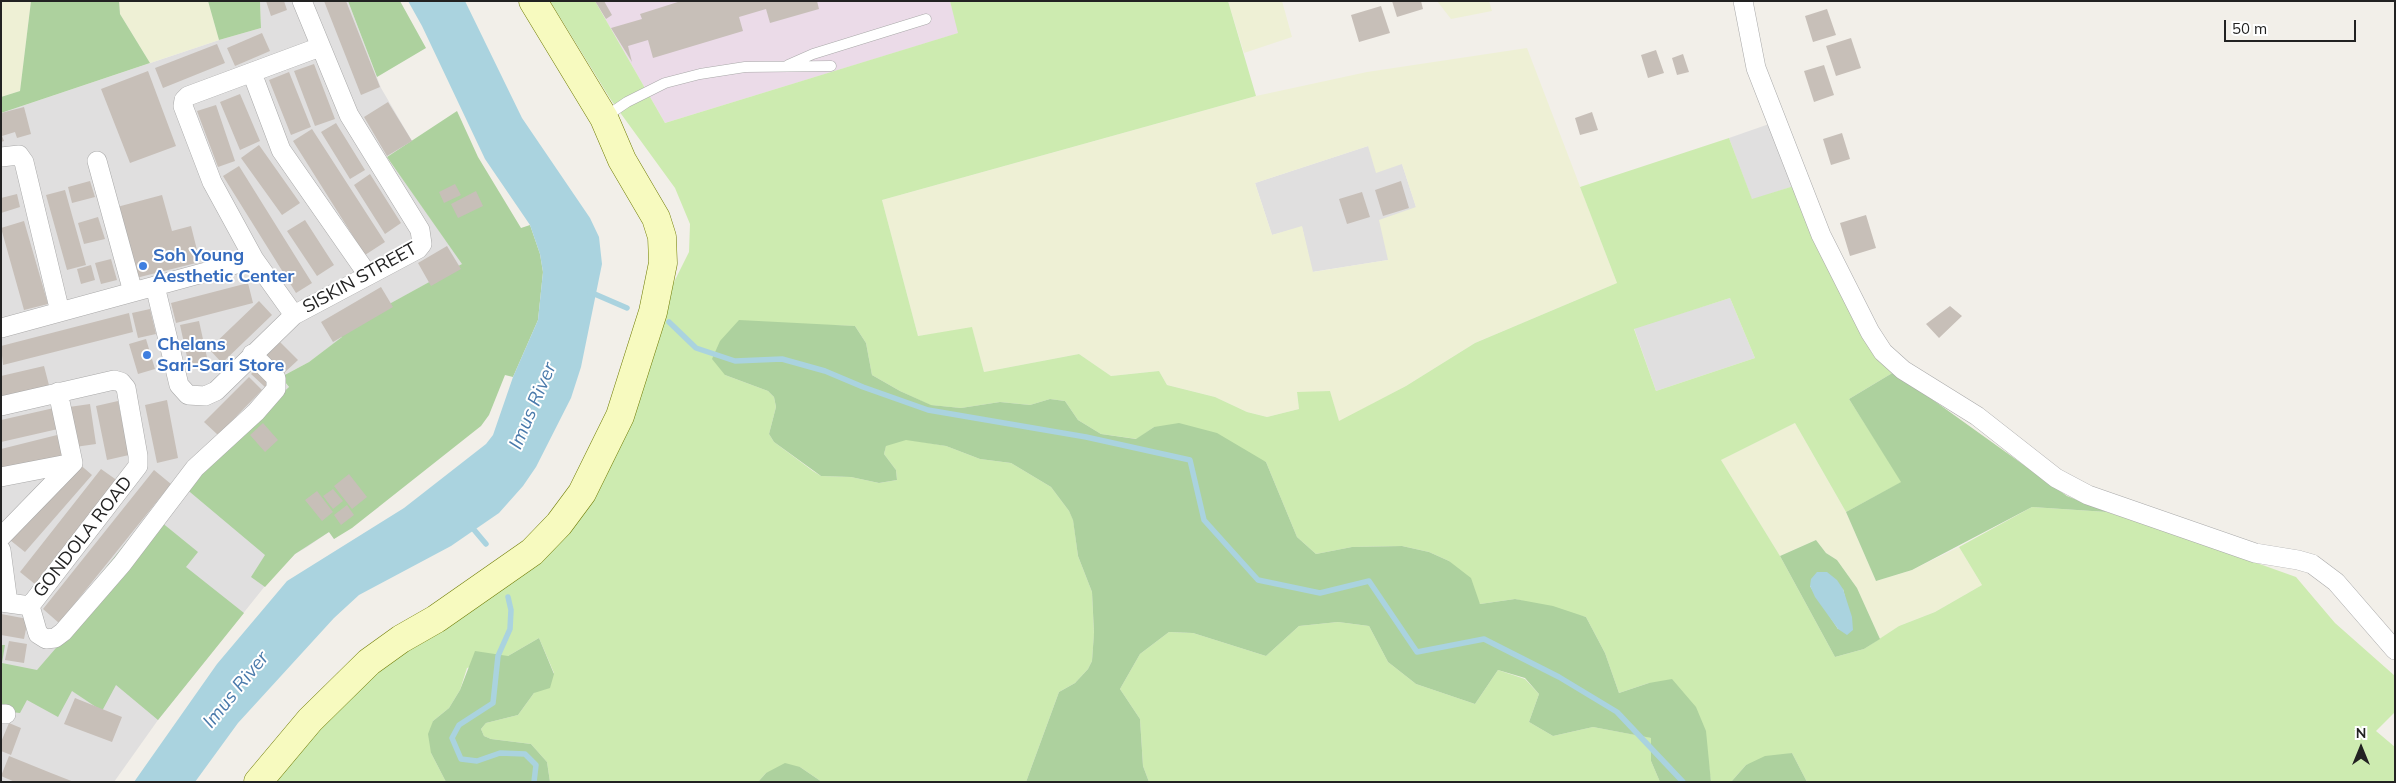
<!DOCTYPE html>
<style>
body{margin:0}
#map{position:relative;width:2396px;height:783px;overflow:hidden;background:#f2efe9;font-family:Mulish,sans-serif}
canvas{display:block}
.frame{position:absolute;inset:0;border:2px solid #222;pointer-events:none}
.north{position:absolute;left:2336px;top:723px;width:50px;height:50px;-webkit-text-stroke:4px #fff;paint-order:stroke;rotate:0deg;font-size:14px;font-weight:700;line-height:20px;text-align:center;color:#222}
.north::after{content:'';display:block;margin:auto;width:18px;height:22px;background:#222;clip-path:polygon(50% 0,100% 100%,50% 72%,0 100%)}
.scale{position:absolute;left:2224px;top:20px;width:132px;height:22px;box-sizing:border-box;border:2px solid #222;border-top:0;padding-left:6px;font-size:15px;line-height:18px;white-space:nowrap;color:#222;-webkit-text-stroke:4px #fff;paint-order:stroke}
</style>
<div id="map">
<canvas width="2396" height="783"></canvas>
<div class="frame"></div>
<div class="north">N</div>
<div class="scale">50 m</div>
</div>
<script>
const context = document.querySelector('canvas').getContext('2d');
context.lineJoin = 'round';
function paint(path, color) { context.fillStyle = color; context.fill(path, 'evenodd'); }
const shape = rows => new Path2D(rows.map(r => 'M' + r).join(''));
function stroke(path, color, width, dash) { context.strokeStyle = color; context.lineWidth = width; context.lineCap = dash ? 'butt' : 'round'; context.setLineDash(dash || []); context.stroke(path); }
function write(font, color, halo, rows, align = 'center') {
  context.font = font + ' Mulish,sans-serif'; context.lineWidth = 4; context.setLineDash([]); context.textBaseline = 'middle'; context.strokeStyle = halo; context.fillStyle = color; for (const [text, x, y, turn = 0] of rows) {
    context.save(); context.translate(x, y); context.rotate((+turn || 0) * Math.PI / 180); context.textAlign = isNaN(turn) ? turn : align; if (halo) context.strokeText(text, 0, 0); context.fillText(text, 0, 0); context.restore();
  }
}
paint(shape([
 [260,1,348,1,381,88,412,141,387,157,463,264,340,331,343,337,309,362,281,377,379,507,334,539,329,532,307,547,295,554,273,576,158,720,114,782,1,782,1,113,219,40,261,28],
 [1772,123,1797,185,1752,200,1729,138],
 [1368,146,1402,164,1416,207,1388,260,1312,272,1302,227,1272,235,1255,183],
 [1730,298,1755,358,1656,391,1634,328]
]), '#e0dfdf');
paint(shape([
 [595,1,950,1,959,33,665,123]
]), '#ebdbe8');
paint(shape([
 [1,1,31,1,20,91,1,97],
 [119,1,208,1,219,40,150,63,120,14],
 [1228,1,1282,1,1292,37,1244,53],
 [1437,1,1489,1,1492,11,1451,19],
 [1527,48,1617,283,1475,343,1406,386,1339,422,1330,391,1297,393,1299,409,1267,417,1247,412,1215,397,1167,385,1159,371,1111,376,1079,354,984,372,972,328,918,336,882,200,1256,96,1367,72],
 [1368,146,1376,173,1402,164,1416,207,1379,220,1388,260,1313,272,1302,226,1272,235,1255,183],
 [1795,423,1846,512,1876,581,1912,570,1959,547,1982,585,1935,612,1899,626,1880,639,1857,588,1837,560,1826,553,1816,540,1780,556,1721,460]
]), '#eef0d5');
paint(shape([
 [550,1,595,1,665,123,958,33,950,1,1228,1,1256,96,882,200,918,336,972,327,984,372,1079,354,1111,376,1159,371,1167,385,1215,397,1247,412,1267,417,1299,409,1297,392,1330,391,1339,421,1406,386,1475,343,1617,283,1580,187,1729,138,1752,199,1797,185,1894,372,1849,399,1902,482,1846,512,1795,423,1721,460,1780,556,1835,657,1864,649,1899,626,1935,612,1982,585,1959,547,2032,507,2107,512,2170,532,2296,577,2335,623,2395,676,2395,712,2376,731,2395,747,2395,782,1807,782,1792,753,1746,765,1731,782,1711,782,1708,759,1649,683,1619,693,1605,653,1586,617,1515,599,1480,604,1449,561,1429,552,1402,546,1352,547,1316,554,1297,537,1266,462,1154,427,1137,439,1101,434,1078,420,1065,401,1050,399,1030,405,1000,402,961,408,930,405,900,391,872,375,866,343,855,326,819,325,725,375,768,391,774,397,776,407,769,434,774,442,813,471,821,476,851,477,879,483,897,480,896,470,884,454,886,445,906,439,946,446,980,459,1011,463,1051,487,1069,511,1073,519,1078,556,1092,592,1094,634,1092,661,1088,669,1075,683,1059,692,1026,782,822,782,800,767,766,773,758,782,550,782,547,762,531,744,491,739,484,736,481,729,486,723,518,715,534,693,554,673,539,638,508,656,467,668,460,690,449,708,433,721,431,753,446,782,275,782,316,732,352,694,401,651,556,540,663,304,689,252,690,224,675,188,611,100],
 [1730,298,1755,358,1656,391,1634,329],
 [1338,622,1369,626,1388,662,1416,684,1475,704,1498,670,1525,679,1539,694,1529,722,1553,736,1593,727,1652,738,1651,761,1660,782,1149,782,1143,766,1140,719,1120,689,1140,654,1169,632,1193,633,1266,656,1299,626]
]), '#cdebb0');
paint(shape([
 [31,1,119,1,120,14,150,63,1,113,1,97,20,91],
 [208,1,260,1,261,28,219,40],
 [348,1,400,1,426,48,377,77],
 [457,111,478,157,521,228,530,225,540,254,543,272,538,320,513,377,505,375,489,415,481,426,352,528,334,539,329,532,295,554,265,587,251,577,265,555,184,487,289,387,281,377,309,362,342,337,340,331,462,264,387,157],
 [739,320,855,326,866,343,872,375,900,391,931,405,961,408,1000,402,1030,405,1050,399,1065,401,1078,420,1101,434,1136,439,1154,427,1179,423,1217,433,1266,462,1297,537,1316,554,1352,547,1402,546,1429,552,1449,561,1471,578,1480,604,1515,599,1553,606,1586,617,1605,653,1619,693,1649,683,1672,679,1696,707,1706,731,1711,782,1660,782,1651,761,1651,738,1593,727,1553,736,1529,722,1539,694,1525,678,1498,670,1475,704,1416,684,1388,662,1369,626,1338,622,1299,626,1266,656,1193,633,1169,632,1140,654,1120,689,1140,719,1143,766,1149,782,1026,782,1059,692,1075,683,1088,669,1092,661,1094,633,1092,592,1078,556,1073,520,1069,511,1051,487,1011,463,980,459,946,446,906,440,886,446,884,454,896,470,897,480,879,483,851,477,821,476,774,442,769,434,776,407,774,397,768,391,725,375,712,359,720,341],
 [1894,372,2067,496,2107,512,2032,507,1912,570,1876,581,1846,512,1901,482,1849,399],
 [150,513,198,552,186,567,244,613,158,720,116,685,102,711,72,691,58,717,27,700,20,713,1,711,1,645,5,645,2,663,37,670,62,641,53,633],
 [1816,540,1826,553,1837,560,1857,588,1880,639,1864,649,1835,657,1780,556],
 [1810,586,1843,589,1846,601,1838,629],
 [539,638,554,674,550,688,534,693,518,715,486,723,481,729,484,736,491,739,531,744,547,762,550,782,446,782,431,753,428,734,433,721,449,708,460,690,475,651,508,656],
 [1792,753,1807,782,1731,782,1746,765,1765,756],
 [785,763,800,767,822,782,758,782,766,773]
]), '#add19e');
paint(shape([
 [408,1,465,1,522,118,590,218,599,237,602,264,581,367,571,398,536,467,523,486,499,513,451,546,359,595,334,618,238,723,195,782,134,782,217,664,287,581,404,508,486,444,493,435,513,377,538,320,543,272,540,254,530,225,485,159,422,26],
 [1817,572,1827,572,1837,580,1843,589,1852,617,1853,630,1847,635,1838,629,1815,597,1810,586,1811,579]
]), '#aad3df');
stroke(shape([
 [590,292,627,308],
 [669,322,696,348,735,361,782,359,825,371,863,387,928,410,1086,437,1190,460,1204,520,1258,580,1320,593,1369,581,1417,652,1484,639,1559,677,1617,712,1683,782],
 [470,525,486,544],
 [508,597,511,610,510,629,498,656,493,703,459,725,452,738,461,759,477,761,500,753,525,754,536,765,534,782]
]), '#aad3df', 5.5);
paint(shape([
 [266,1,284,1,287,10,271,16],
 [324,1,346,1,380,87,361,95],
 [595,1,604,1,612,15,606,19],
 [681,1,817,1,819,9,770,23,766,9,739,17,743,31,653,58,648,40,628,46,632,62,611,28,642,19,640,14],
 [1392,1,1421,1,1423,9,1397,17],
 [1381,6,1390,33,1359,42,1351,15],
 [1827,9,1836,35,1813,42,1805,16],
 [262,33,270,51,235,66,227,48],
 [1851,38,1861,68,1836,76,1826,46],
 [217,44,225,63,163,88,155,68],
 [1656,50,1664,73,1648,78,1641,55],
 [1683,54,1689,72,1677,75,1672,58],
 [314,64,335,119,315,126,294,71],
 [1824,65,1834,95,1814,102,1804,71],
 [148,71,176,146,130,163,101,89],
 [289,72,311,127,291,135,269,80],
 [240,94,260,141,240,150,220,102],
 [388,102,412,141,387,156,364,117],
 [216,105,235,161,218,167,197,111],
 [24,107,31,134,17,138,15,132,2,136,4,141,1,142,1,113],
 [1592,112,1598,130,1580,135,1575,118],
 [336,123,365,170,350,179,321,132],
 [312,129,385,242,365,255,293,141],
 [1842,133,1850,159,1831,165,1823,139],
 [259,145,300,203,282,215,241,158],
 [239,166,312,283,296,293,223,176],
 [370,174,401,223,385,234,354,185],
 [90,181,95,197,72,203,68,187],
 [1401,181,1409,208,1383,216,1375,190],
 [455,184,461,195,444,203,439,192],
 [65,190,86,265,67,270,46,195],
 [476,191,483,206,458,218,451,204],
 [1362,192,1370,217,1347,224,1339,199],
 [17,194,20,207,1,213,1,198],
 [162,195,172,231,191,226,200,262,136,278,117,207],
 [1866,215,1876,248,1850,256,1840,223],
 [98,217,105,239,84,244,78,223],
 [305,220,334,265,317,276,287,231],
 [24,221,48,304,24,310,1,228],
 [447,246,461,269,431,286,418,263],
 [111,259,117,280,101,284,95,263],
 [91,265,95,280,81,284,77,269],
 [248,283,253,303,176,323,171,303],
 [381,287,393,307,333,342,321,322],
 [259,301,272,315,222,363,209,349],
 [1950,306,1962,316,1939,338,1926,324],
 [150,309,156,334,138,338,132,313],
 [129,313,133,332,3,365,1,346],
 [199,321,208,362,189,366,180,325],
 [275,337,298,360,284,373,261,350],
 [146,339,155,369,138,374,129,344],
 [44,366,50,389,1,400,1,376],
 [258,367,272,380,265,387,251,374],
 [249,377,262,390,218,435,204,422],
 [167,400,178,458,157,463,145,405],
 [118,401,129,455,107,460,96,406],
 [90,404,96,444,75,447,69,407],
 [54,408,58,429,1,442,1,420],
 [263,423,278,440,265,452,250,435],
 [61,434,67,456,1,471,1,449],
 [77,462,92,475,25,552,10,540],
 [101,469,118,481,36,585,20,572],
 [154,470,171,484,59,623,43,609],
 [349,474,367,497,352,509,334,486],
 [333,489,343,501,333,509,323,496],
 [317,491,333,512,322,521,305,500],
 [347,505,354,515,341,525,334,515],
 [1,614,28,619,24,639,1,635],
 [9,641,27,644,24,663,5,660],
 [75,698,122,717,112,742,64,724],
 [9,723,21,728,11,755,1,751,1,742],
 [9,756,51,773,74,782,15,782,1,776]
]), '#c7bfb8');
const lane = shape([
 [788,65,813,54,926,19],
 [605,117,627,102,665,83,700,74,745,67,831,66]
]);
const street = shape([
 [1743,1,1756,68,1821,235,1870,332,1883,352,1903,370,1977,416,2056,478,2088,495,2255,553,2298,560,2312,564,2336,582,2395,650],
 [252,73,281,150,368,275],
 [1,157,19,155,24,162,60,312],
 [97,161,133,292],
 [155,286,179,385,188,395,205,396,216,391,294,315,418,249,422,244,420,230,349,115,302,1],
 [294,315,254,259,212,182,183,106,184,100,188,96,320,47],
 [1,328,254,259],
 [1,406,114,380,121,382,126,388,138,456,138,466,30,606,1,602],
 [1,477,73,463],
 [1,537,73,463,58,392],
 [1,550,8,603],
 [30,606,38,634,46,639,55,638,63,632,122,564,195,468,256,412,276,389,276,378,252,354],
 [1,714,6,714]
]);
const secondary = shape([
 [258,782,310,720,369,662,401,639,436,619,532,552,559,524,582,493,620,416,653,312,663,263,662,237,656,218,622,160,604,118,533,1]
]);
stroke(lane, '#a9a9a9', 11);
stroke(street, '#a9a9a9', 20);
stroke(secondary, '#707d05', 29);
stroke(lane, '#fff', 10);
stroke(street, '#fff', 19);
stroke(secondary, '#f7fabf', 28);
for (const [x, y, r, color] of [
 [143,266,5,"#3f7fe0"],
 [147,355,5,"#3f7fe0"]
]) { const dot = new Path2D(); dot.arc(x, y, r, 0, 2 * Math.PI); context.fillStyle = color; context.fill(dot); stroke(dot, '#fff', 2); }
write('bold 18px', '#366cbe', '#fff', [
 ["Soh Young",153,256],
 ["Aesthetic Center",153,277],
 ["Chelans",157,345],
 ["Sari-Sari Store",157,366]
], 'left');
write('18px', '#222', '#fff', [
 ["SISKIN STREET",360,278,-29],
 ["GONDOLA ROAD",83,537,-52]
]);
write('italic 19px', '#4a7aab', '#fff', [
 ["Imus River",533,406,-67],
 ["Imus River",236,690,-51]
]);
</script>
